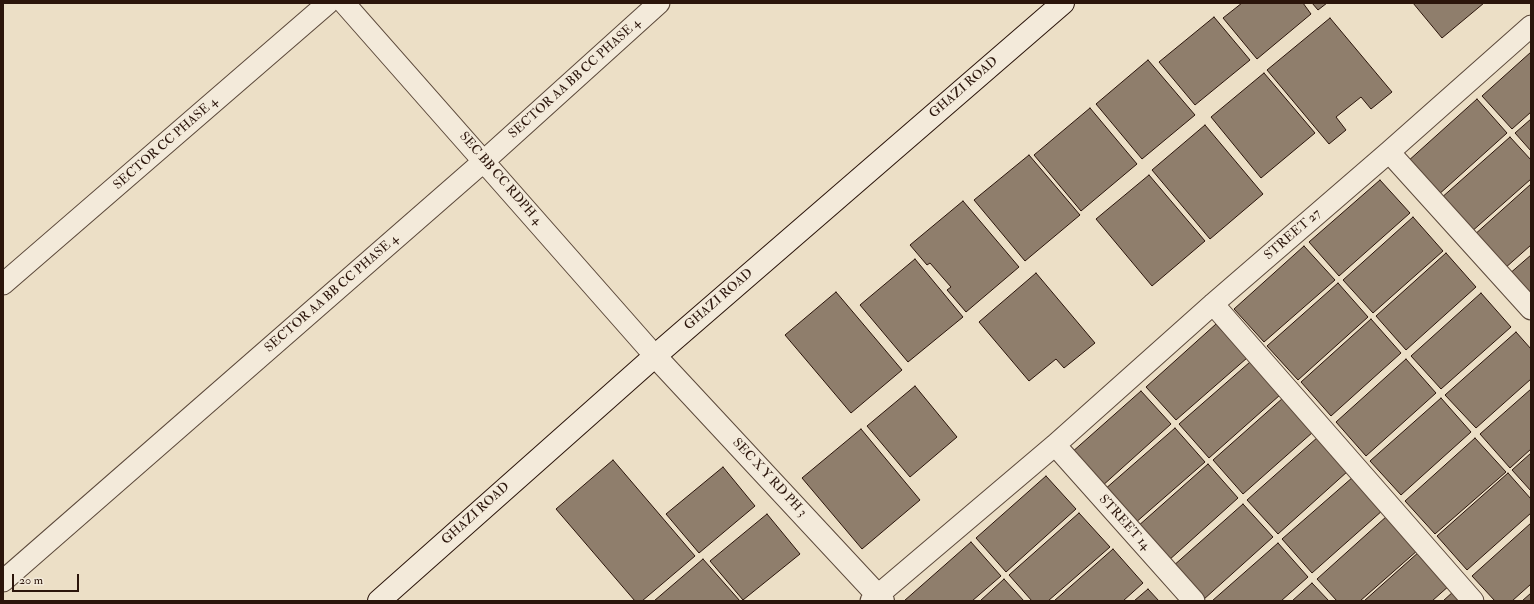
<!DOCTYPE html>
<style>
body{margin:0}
#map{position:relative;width:1534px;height:604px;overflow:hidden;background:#ecdfc6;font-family:"IM FELL Double Pica",serif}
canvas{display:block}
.frame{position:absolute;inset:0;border:4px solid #2b150b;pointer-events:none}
.scale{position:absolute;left:12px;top:574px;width:67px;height:18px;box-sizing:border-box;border:2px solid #2b150b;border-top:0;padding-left:5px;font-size:12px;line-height:14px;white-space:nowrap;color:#2b150b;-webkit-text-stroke:3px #f3eada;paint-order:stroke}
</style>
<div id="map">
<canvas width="1534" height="604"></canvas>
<div class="frame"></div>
<div class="scale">20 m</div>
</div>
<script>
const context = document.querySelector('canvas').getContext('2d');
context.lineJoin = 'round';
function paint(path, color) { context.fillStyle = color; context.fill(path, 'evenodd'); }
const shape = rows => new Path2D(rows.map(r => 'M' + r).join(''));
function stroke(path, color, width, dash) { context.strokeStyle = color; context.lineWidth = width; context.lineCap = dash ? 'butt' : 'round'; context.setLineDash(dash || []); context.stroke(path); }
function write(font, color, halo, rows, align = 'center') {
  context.font = font + ' "IM FELL Double Pica",serif'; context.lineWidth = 3; context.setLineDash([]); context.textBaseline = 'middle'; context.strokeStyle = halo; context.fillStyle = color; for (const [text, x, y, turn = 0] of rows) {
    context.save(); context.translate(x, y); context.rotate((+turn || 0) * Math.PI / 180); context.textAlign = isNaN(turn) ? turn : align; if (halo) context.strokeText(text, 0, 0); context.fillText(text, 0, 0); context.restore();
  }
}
const building = shape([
 [1242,3,1303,3,1311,14,1257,59,1223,18,1242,3],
 [1312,3,1327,3,1318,10,1312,3],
 [1413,3,1484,3,1442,38,1413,3],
 [1214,17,1250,60,1195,105,1159,62,1214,17],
 [1330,18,1392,92,1371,109,1361,97,1336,117,1346,130,1329,144,1267,70,1330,18],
 [1531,52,1531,112,1512,129,1482,96,1531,52],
 [1148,60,1195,115,1142,159,1096,104,1148,60],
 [1264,73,1315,133,1261,178,1211,117,1264,73],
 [1477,99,1507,133,1437,196,1407,162,1477,99],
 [1090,108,1137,164,1081,211,1034,155,1090,108],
 [1531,119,1531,151,1515,133,1531,119],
 [1205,125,1263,194,1210,239,1152,170,1205,125],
 [1510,137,1531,160,1531,179,1470,233,1440,199,1510,137],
 [1029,155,1080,215,1025,261,974,200,1029,155],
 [1149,175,1205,241,1152,286,1096,219,1149,175],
 [1380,180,1410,213,1339,276,1309,242,1380,180],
 [1531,184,1531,245,1504,269,1473,236,1531,184],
 [963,201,1019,267,966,312,947,290,951,287,930,263,927,265,910,245,963,201],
 [1413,217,1443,251,1373,313,1343,280,1413,217],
 [1304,246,1335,280,1264,342,1234,309,1304,246],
 [1446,253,1476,287,1406,350,1376,316,1446,253],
 [1531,255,1531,301,1508,275,1531,255],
 [915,259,963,317,908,362,860,305,915,259],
 [1036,273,1095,343,1064,368,1056,359,1029,381,979,322,1036,273],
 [1338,283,1368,317,1298,380,1267,346,1338,283],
 [836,292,902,370,851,413,785,335,836,292],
 [1481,293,1511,327,1441,389,1411,356,1481,293],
 [1371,319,1401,353,1331,416,1301,382,1371,319],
 [1216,324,1247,358,1176,420,1146,387,1216,324],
 [1516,332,1531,349,1531,379,1476,428,1445,395,1516,332],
 [1406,359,1436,393,1366,456,1336,422,1406,359],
 [1250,362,1280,395,1209,458,1179,424,1250,362],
 [915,386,957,437,910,477,867,426,915,386],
 [1531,389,1531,449,1510,468,1480,434,1531,389],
 [1141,391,1171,424,1101,487,1071,453,1141,391],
 [1283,398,1313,432,1243,494,1213,460,1283,398],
 [1441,398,1471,432,1401,495,1370,461,1441,398],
 [1175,428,1205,462,1134,524,1104,490,1175,428],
 [861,429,920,500,862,549,802,478,861,429],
 [1318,437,1348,471,1278,534,1247,500,1318,437],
 [1475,438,1506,472,1435,534,1405,501,1475,438],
 [1531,453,1531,491,1512,470,1531,453],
 [613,460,695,556,642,601,635,601,556,509,613,460],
 [1208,464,1238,498,1168,561,1137,527,1208,464],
 [723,467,755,506,699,553,666,514,723,467],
 [1508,473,1531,499,1531,513,1467,570,1437,536,1508,473],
 [1046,476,1076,509,1006,572,976,538,1046,476],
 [1353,477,1383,510,1312,573,1282,539,1353,477],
 [1243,504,1273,537,1203,600,1172,567,1243,504],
 [1079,513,1110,547,1048,601,1032,601,1009,575,1079,513],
 [767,514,800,554,743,600,710,561,767,514],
 [1387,516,1418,550,1360,601,1337,601,1317,579,1387,516],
 [1531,523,1531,584,1512,601,1495,601,1472,576,1531,523],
 [971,542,1001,576,972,601,904,601,971,542],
 [1278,543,1308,577,1281,601,1212,601,1278,543],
 [1113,549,1143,583,1123,601,1054,601,1113,549],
 [1420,551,1450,585,1432,601,1364,601,1420,551],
 [703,559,740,601,654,601,703,559],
 [1004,579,1024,601,980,601,1004,579],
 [1312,583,1329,601,1292,601,1312,583],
 [1148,589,1159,601,1134,601,1148,589],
 [1454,591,1463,601,1443,601,1454,591],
 [1531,593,1531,601,1522,601,1531,593]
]);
paint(building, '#8f7e6c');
stroke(building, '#2b150b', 1);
const minor = shape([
 [344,3,655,356],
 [1389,152,1531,309],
 [3,284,328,3],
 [1213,304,1473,601],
 [1055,445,1194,601],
 [3,581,484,161,659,3],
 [871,601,1055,445,1213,304,1389,152,1531,26]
]);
const tertiary = shape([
 [655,356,883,601]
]);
const secondary = shape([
 [379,601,655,356,1063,3]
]);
stroke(minor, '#5b483a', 23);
stroke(tertiary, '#5b483a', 24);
stroke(secondary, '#2b150b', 24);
stroke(minor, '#f3eada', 21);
stroke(tertiary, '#f3eada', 22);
stroke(secondary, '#f3eada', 22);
write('13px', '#2b150b', '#f3eada', [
 ["SECTOR AA BB CC PHASE 4",575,79,-42],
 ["GHAZI ROAD",964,88,-41],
 ["SECTOR CC PHASE 4",166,144,-41],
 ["SEC BB CC RDPH 4",500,179,49],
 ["STREET 27",1293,235,-41],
 ["SECTOR AA BB CC PHASE 4",332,294,-41],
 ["GHAZI ROAD",719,300,-41],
 ["SEC X Y RD PH 3",769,478,47],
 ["GHAZI ROAD",476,514,-42],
 ["STREET 14",1124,523,48]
]);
</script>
